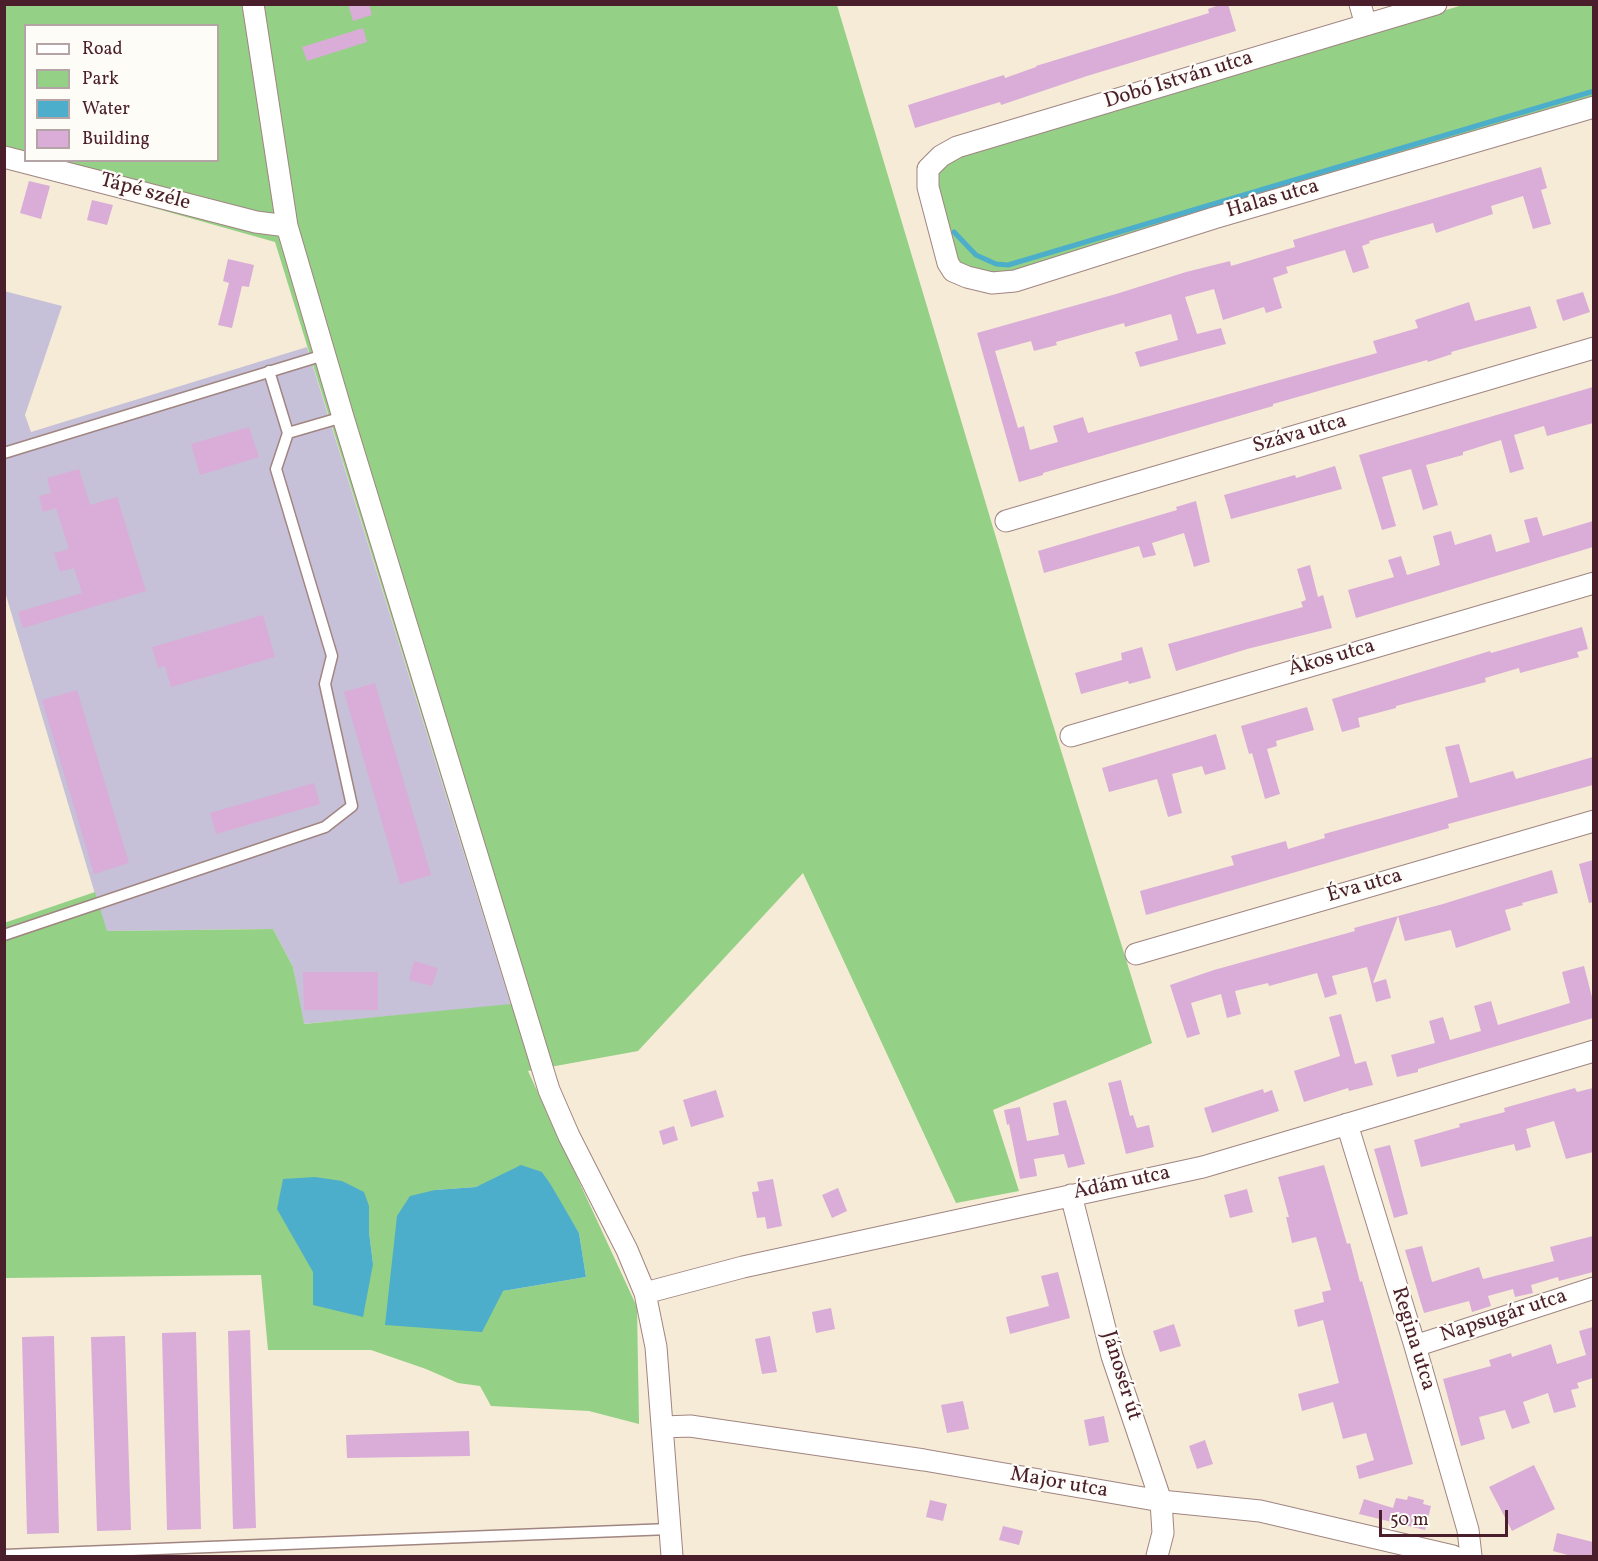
<!DOCTYPE html>
<meta charset="utf-8">
<style>
body{margin:0}
#map{position:relative;width:1598px;height:1561px;overflow:hidden;background:#f6ebd7;font-family:Vollkorn,serif}
canvas{display:block}
.frame{position:absolute;inset:0;border:6px solid #4a1f2b;pointer-events:none}
.legend{position:absolute;left:24px;top:24px;width:195px;height:138px;box-sizing:border-box;background:#fdfcf7;border:2px solid #b5a4a5;margin:0;padding:8px 10px;list-style:none;font-size:18px;color:#4a1f2b}
.legend li{display:flex;align-items:center;gap:12px;height:30px}
.legend b{width:30px;border:2px solid #b5a4a5}
.scale{position:absolute;left:1379px;top:1510px;width:129px;height:27px;box-sizing:border-box;border:3px solid #4a1f2b;border-top:0;padding-left:8px;font-size:18px;line-height:21px;white-space:nowrap;color:#4a1f2b;-webkit-text-stroke:4px #fdfcf7;paint-order:stroke}
</style>
<div id="map">
<canvas width="1598" height="1561"></canvas>
<div class="frame"></div>
<ul class="legend">
<li><b style="height:8px;background:#fff"></b>Road</li>
<li><b style="height:16px;background:#94d085"></b>Park</li>
<li><b style="height:16px;background:#4caecb"></b>Water</li>
<li><b style="height:16px;background:#d9add7"></b>Building</li>
</ul>
<div class="scale">50 m</div>
</div>
<script>
const context = document.querySelector('canvas').getContext('2d');
context.lineJoin = 'round';
function paint(path, color) { context.fillStyle = color; context.fill(path, 'evenodd'); }
const shape = rows => new Path2D(rows.map(r => 'M' + r).join(''));
function stroke(path, color, width, dash) { context.strokeStyle = color; context.lineWidth = width; context.lineCap = dash ? 'butt' : 'round'; context.setLineDash(dash || []); context.stroke(path); }
function write(font, color, halo, rows, align = 'center') {
  context.font = font + ' Vollkorn,serif'; context.lineWidth = 4.5; context.setLineDash([]); context.textBaseline = 'middle'; context.strokeStyle = halo; context.fillStyle = color; for (const [text, x, y, turn = 0] of rows) {
    context.save(); context.translate(x, y); context.rotate((+turn || 0) * Math.PI / 180); context.textAlign = isNaN(turn) ? turn : align; if (halo) context.strokeText(text, 0, 0); context.fillText(text, 0, 0); context.restore();
  }
}
paint(shape([
 [4,291,62,306,25,415,31,432,307,347,511,1005,303,1024,293,967,273,929,106,931,5,592]
]), '#c7c0d9');
paint(shape([
 [5,5,837,5,1026,638,1152,1043,993,1110,1019,1191,956,1203,803,873,638,1051,528,1071,637,1307,639,1424,589,1411,491,1406,480,1386,458,1383,426,1369,371,1350,268,1350,261,1275,5,1278,4,923,95,892,107,931,273,929,293,967,304,1024,511,1004,275,242,5,166],
 [26,26,218,26,218,160,26,160],
 [542,1172,579,1233,586,1277,503,1291,435,1190,476,1187,498,1178],
 [369,1206,369,1232,373,1264,314,1305,313,1272],
 [1463,5,1593,5,1593,104,1013,278,962,271,935,185,936,171,966,150]
]), '#94d085');
paint(shape([
 [521,1165,542,1172,551,1185,579,1233,586,1277,503,1291,482,1332,385,1325,397,1216,410,1196,435,1190,476,1187],
 [315,1177,342,1181,364,1192,369,1206,369,1232,373,1264,363,1317,313,1305,313,1272,277,1209,283,1179]
]), '#4caecb');
stroke(shape([
 [954,232,976,255,996,264,1008,265,1594,91]
]), '#4caecb', 5);
paint(shape([
 [348,4,369,4,372,15,353,21],
 [1222,4,1228,4,1236,31,1087,76,1001,105,1000,102,915,128,908,105,1004,75,1005,78,1036,67,1036,66,1209,13,1208,9],
 [363,28,367,42,307,61,302,47],
 [1541,167,1547,188,1541,190,1551,224,1533,229,1523,196,1491,206,1493,214,1436,233,1433,223,1369,241,1370,243,1362,246,1369,268,1353,273,1345,250,1286,267,1288,273,1273,278,1282,308,1266,313,1264,307,1223,320,1214,289,1185,297,1197,334,1221,328,1226,344,1140,367,1135,352,1178,340,1171,314,1125,327,1124,323,1056,342,1057,345,1034,351,1031,341,995,351,1018,428,1024,426,1030,450,1058,442,1053,426,1083,417,1088,433,1377,353,1373,341,1418,328,1415,320,1469,302,1475,321,1530,306,1537,328,1451,352,1452,354,1428,362,1427,360,1273,404,1273,406,1043,473,1043,475,1019,482,977,333,1116,294,1186,272,1230,261,1231,266,1295,247,1293,240],
 [29,181,50,186,41,219,20,213],
 [92,200,113,205,107,225,87,220],
 [228,259,254,265,249,287,242,286,232,328,218,325,229,283,223,281],
 [1583,292,1590,312,1563,321,1556,300],
 [1593,387,1593,423,1547,436,1544,426,1514,435,1524,469,1510,473,1501,440,1463,452,1463,455,1426,465,1438,505,1423,510,1411,469,1382,477,1396,526,1382,530,1359,455],
 [249,427,259,457,200,475,191,444],
 [1335,466,1342,489,1231,519,1224,495,1295,475,1296,478],
 [79,469,90,505,117,497,146,591,23,628,18,612,82,593,74,568,60,572,54,553,69,549,56,508,43,512,39,496,51,493,47,478],
 [1196,501,1210,562,1194,567,1184,533,1152,543,1156,555,1143,558,1139,546,1044,573,1038,551,1177,510,1176,507],
 [1537,517,1543,536,1593,521,1593,547,1356,618,1348,590,1394,577,1388,560,1401,556,1407,575,1440,565,1433,536,1451,531,1455,545,1491,534,1496,552,1530,542,1524,520],
 [1310,565,1318,597,1323,595,1332,628,1247,649,1176,671,1168,644,1303,607,1301,602,1306,600,1297,569],
 [263,615,275,657,171,687,165,666,158,668,152,647],
 [1582,627,1588,649,1577,652,1579,657,1520,673,1519,668,1485,678,1486,682,1396,706,1396,708,1358,718,1360,727,1342,732,1332,699,1490,651,1491,653],
 [1142,647,1151,678,1129,684,1128,681,1081,694,1075,673,1122,660,1121,653],
 [375,683,431,875,400,884,344,692],
 [77,690,129,863,94,874,42,700],
 [1307,707,1314,730,1276,741,1277,746,1267,749,1280,794,1265,799,1252,753,1249,754,1241,726],
 [1216,734,1226,769,1205,775,1202,766,1172,774,1182,813,1168,817,1157,779,1109,792,1102,768],
 [1459,744,1470,783,1513,771,1516,779,1593,757,1593,785,1448,824,1449,828,1146,915,1140,891,1234,865,1231,856,1286,841,1288,849,1325,838,1324,834,1458,797,1445,747],
 [314,783,320,804,216,834,210,813],
 [1593,860,1593,902,1589,903,1579,864],
 [1552,870,1558,893,1522,903,1523,905,1505,910,1511,930,1456,948,1451,930,1405,941,1398,916,1443,904],
 [1398,916,1373,983,1386,979,1391,998,1376,1002,1367,967,1332,976,1337,994,1325,998,1317,973,1269,986,1268,983,1235,991,1241,1014,1227,1018,1221,994,1191,1003,1200,1034,1187,1038,1170,985,1214,970,1355,931,1354,928],
 [414,961,438,968,432,986,409,980],
 [1584,966,1593,1001,1593,1018,1418,1069,1418,1072,1397,1077,1391,1055,1435,1043,1429,1021,1443,1017,1450,1040,1481,1031,1474,1006,1491,1001,1498,1025,1570,1003,1562,972],
 [303,972,378,972,378,1010,304,1010],
 [1341,1014,1355,1064,1366,1061,1373,1085,1349,1091,1348,1088,1304,1102,1294,1071,1340,1056,1329,1017],
 [1121,1080,1130,1116,1133,1115,1137,1128,1149,1125,1154,1147,1126,1154,1108,1083],
 [1575,1088,1577,1092,1593,1088,1593,1152,1566,1159,1554,1121,1526,1129,1531,1147,1516,1151,1514,1144,1421,1167,1414,1140,1460,1127,1459,1124,1505,1112,1504,1108],
 [1263,1089,1264,1093,1272,1090,1279,1111,1212,1133,1204,1108],
 [716,1090,724,1117,691,1127,683,1100],
 [1066,1100,1085,1164,1068,1168,1064,1154,1034,1159,1037,1176,1020,1179,1009,1124,1007,1125,1004,1110,1020,1107,1027,1141,1059,1135,1053,1103],
 [674,1126,678,1140,663,1145,659,1131],
 [1390,1145,1408,1214,1394,1218,1374,1149],
 [1324,1165,1347,1244,1350,1243,1360,1282,1362,1281,1413,1464,1359,1479,1356,1466,1374,1460,1366,1433,1343,1439,1333,1402,1302,1411,1298,1394,1339,1383,1323,1320,1298,1327,1294,1310,1324,1302,1322,1292,1331,1290,1316,1237,1292,1243,1286,1217,1289,1217,1278,1177],
 [773,1179,782,1226,767,1229,765,1217,757,1218,752,1192,759,1191,757,1182],
 [838,1188,847,1211,832,1218,822,1195],
 [1247,1189,1253,1212,1230,1218,1224,1195],
 [1593,1236,1593,1272,1559,1281,1558,1277,1531,1285,1533,1293,1515,1297,1513,1289,1488,1296,1491,1306,1472,1312,1469,1301,1424,1313,1405,1250,1422,1246,1432,1282,1479,1267,1483,1279,1554,1261,1550,1247],
 [1058,1272,1070,1318,1010,1334,1006,1317,1049,1306,1041,1276],
 [831,1308,835,1329,816,1333,812,1312],
 [1174,1324,1181,1346,1160,1352,1153,1331],
 [1593,1327,1593,1378,1577,1383,1579,1388,1571,1390,1576,1407,1554,1413,1548,1393,1523,1402,1530,1423,1512,1429,1505,1410,1479,1417,1485,1439,1461,1446,1443,1379,1491,1366,1489,1360,1511,1353,1512,1357,1551,1344,1557,1364,1586,1355,1579,1331],
 [250,1330,256,1528,233,1529,228,1331],
 [196,1332,201,1529,167,1530,162,1333],
 [54,1336,59,1533,27,1534,22,1337],
 [125,1336,131,1530,97,1531,91,1337],
 [770,1336,777,1372,762,1374,755,1339],
 [963,1401,969,1429,947,1433,941,1405],
 [1104,1416,1109,1442,1089,1446,1084,1420],
 [469,1431,470,1456,347,1458,346,1435],
 [1205,1440,1213,1464,1197,1469,1189,1446],
 [1534,1465,1555,1509,1512,1531,1489,1487],
 [1408,1496,1424,1500,1423,1504,1431,1506,1425,1530,1359,1514,1364,1499,1393,1508,1396,1498,1407,1500],
 [930,1500,947,1504,943,1521,926,1517],
 [1003,1526,1023,1531,1019,1545,999,1540],
 [1557,1533,1593,1542,1593,1557,1575,1557,1553,1551]
]), '#d9add7');
const lane = shape([
 [288,433,343,417],
 [4,453,324,355],
 [4,935,325,827,352,806,325,684,332,656,276,469,288,433,269,371],
 [4,1555,670,1529]
]);
const street = shape([
 [253,4,287,226,343,417,549,1090,569,1136,627,1250,645,1293,656,1347,672,1556],
 [1360,4,1366,25],
 [1436,4,957,147,941,156,928,169,928,187,948,263,953,271,967,277,992,283,1015,281,1214,218,1594,107],
 [4,157,256,222,287,226],
 [1006,521,1594,348],
 [1071,736,1594,583],
 [1136,954,1594,821],
 [1347,1124,1415,1346,1468,1530,1471,1556],
 [1071,1195,1112,1356,1161,1501,1163,1533,1157,1556],
 [645,1293,743,1267,1203,1167,1594,1051],
 [1415,1346,1594,1288],
 [663,1427,690,1426,924,1460,1161,1501,1260,1511,1453,1556]
]);
stroke(lane, '#a08581', 13);
stroke(street, '#a08581', 23);
stroke(lane, '#fff', 10);
stroke(street, '#fff', 21);
write('21px', '#4a1f2b', '#fdfcf7', [
 ["Dobó István utca",1179,81,-17],
 ["Tápé széle",145,193,15],
 ["Halas utca",1273,200,-16],
 ["Száva utca",1300,435,-16],
 ["Ákos utca",1332,659,-16],
 ["Éva utca",1365,887,-16],
 ["Ádám utca",1122,1184,-12],
 ["Napsugár utca",1504,1317,-18],
 ["Regina utca",1412,1339,73],
 ["Jánosér út",1120,1376,73],
 ["Major utca",1059,1484,10]
]);
</script>
